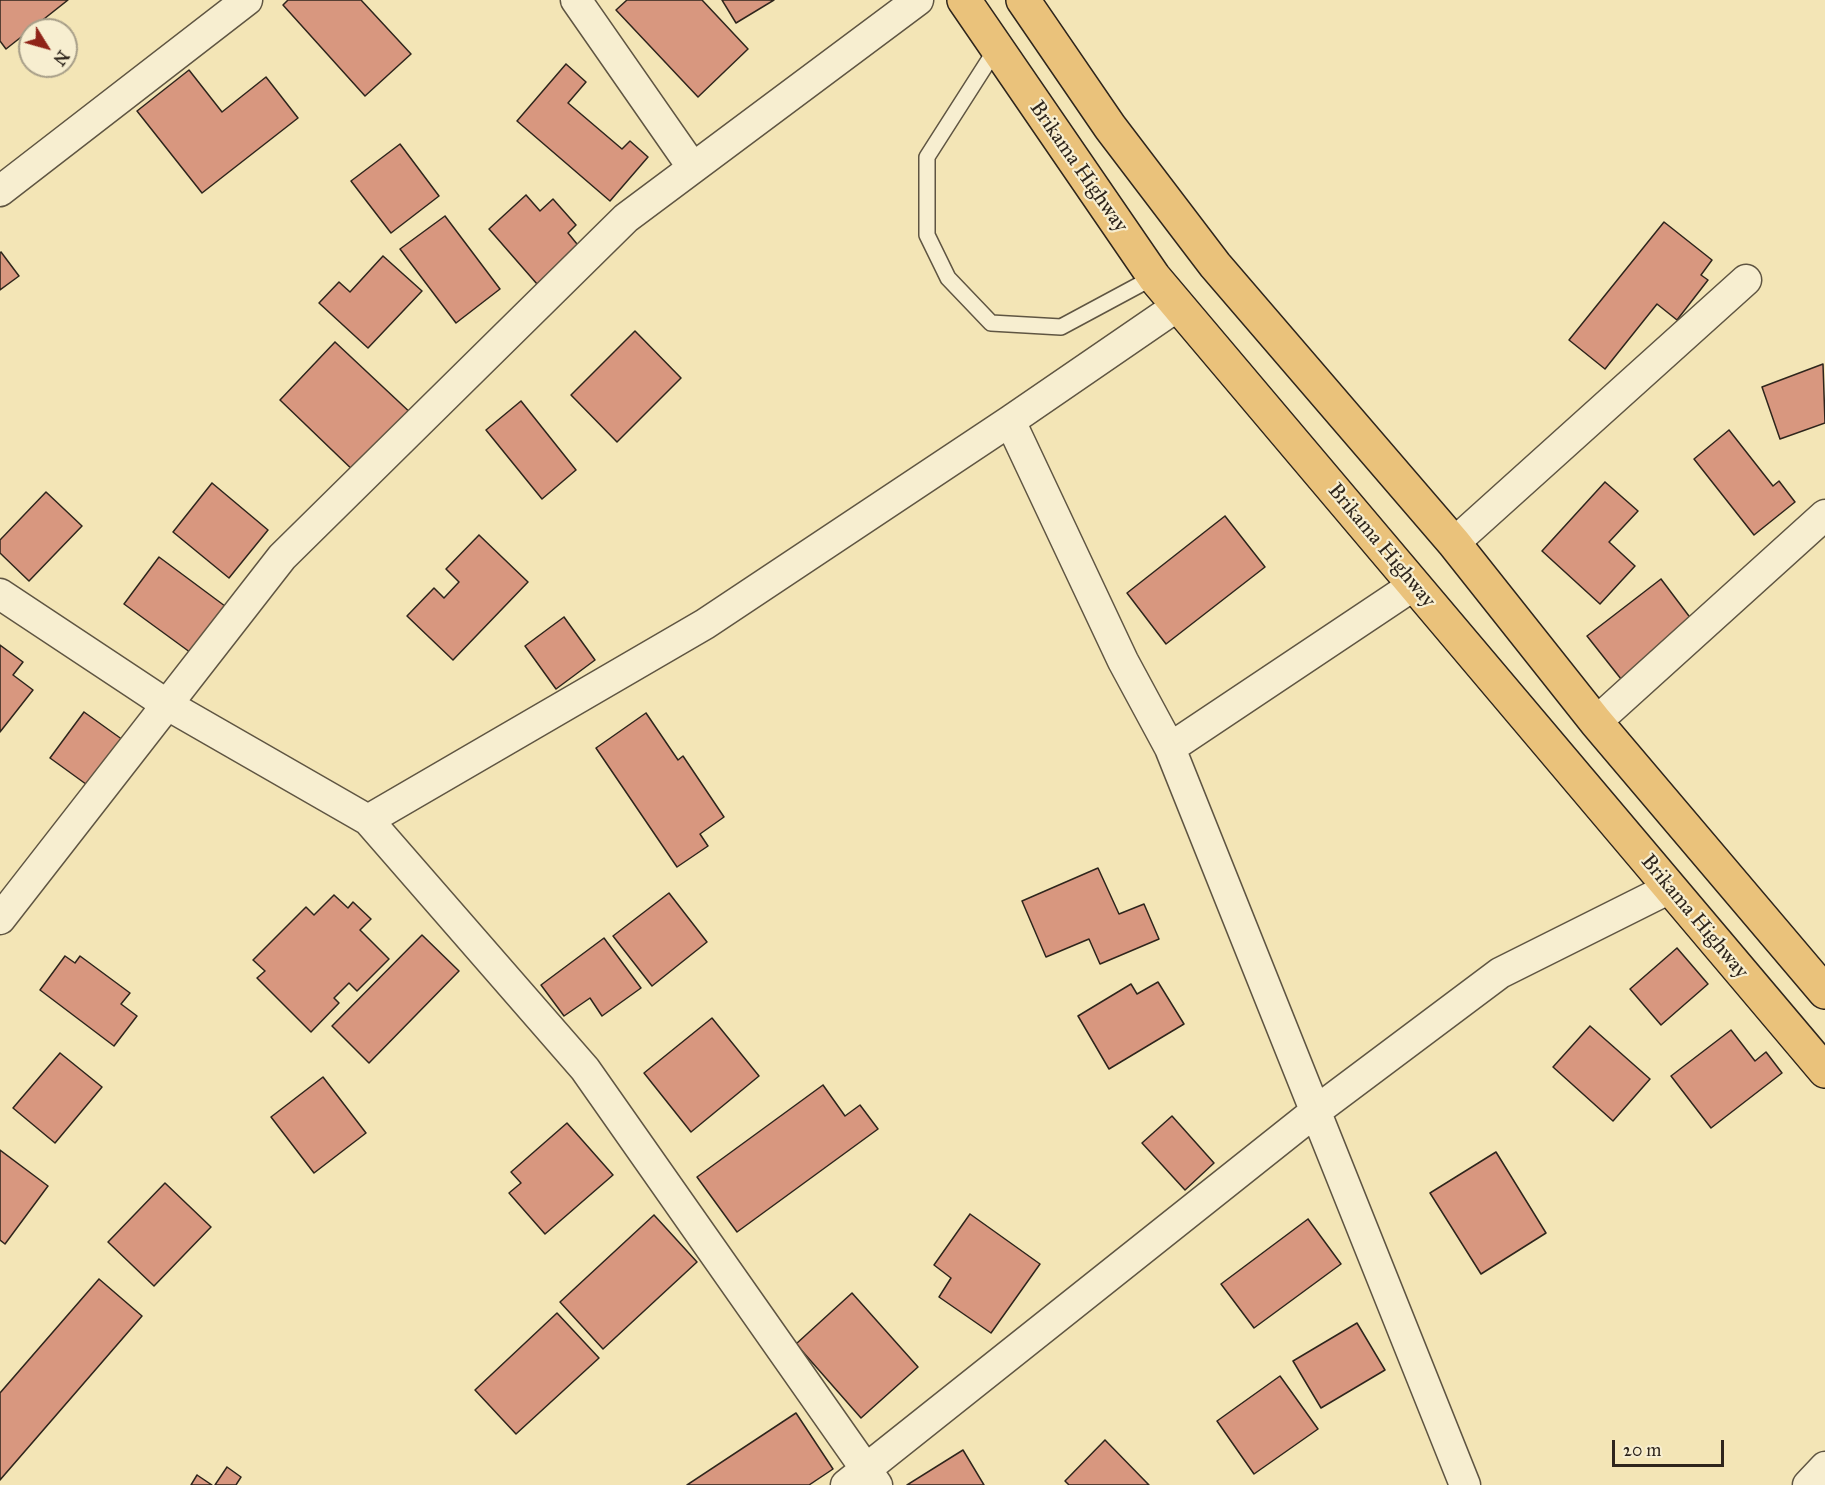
<!DOCTYPE html>
<style>
body{margin:0}
#map{position:relative;width:1825px;height:1485px;overflow:hidden;background:#f3e5b6;font-family:"IM FELL Great Primer",serif}
canvas{display:block}
.north{position:absolute;left:18px;top:18px;width:60px;height:60px;box-sizing:border-box;background:#f7eed0;border:2px solid #a79e88;border-radius:50%;rotate:127deg;font-size:16px;font-weight:700;line-height:24px;text-align:center;color:#2e251c}
.north::after{content:'';display:block;margin:auto;width:21px;height:27px;background:#8f2418;clip-path:polygon(50% 0,100% 100%,50% 72%,0 100%)}
.scale{position:absolute;left:1612px;top:1440px;width:112px;height:27px;box-sizing:border-box;border:3px solid #2e251c;border-top:0;padding-left:8px;font-size:18px;line-height:21px;white-space:nowrap;color:#2e251c;-webkit-text-stroke:4px #f7eed0;paint-order:stroke}
</style>
<div id="map">
<canvas width="1825" height="1485"></canvas>
<div class="north">N</div>
<div class="scale">20 m</div>
</div>
<script>
const context = document.querySelector('canvas').getContext('2d');
context.lineJoin = 'round';
function paint(path, color) { context.fillStyle = color; context.fill(path, 'evenodd'); }
const shape = rows => new Path2D(rows.map(r => 'M' + r).join(''));
function stroke(path, color, width, dash) { context.strokeStyle = color; context.lineWidth = width; context.lineCap = dash ? 'butt' : 'round'; context.setLineDash(dash || []); context.stroke(path); }
function write(font, color, halo, rows, align = 'center') {
  context.font = font + ' "IM FELL Great Primer",serif'; context.lineWidth = 4.5; context.setLineDash([]); context.textBaseline = 'middle'; context.strokeStyle = halo; context.fillStyle = color; for (const [text, x, y, turn = 0] of rows) {
    context.save(); context.translate(x, y); context.rotate((+turn || 0) * Math.PI / 180); context.textAlign = isNaN(turn) ? turn : align; if (halo) context.strokeText(text, 0, 0); context.fillText(text, 0, 0); context.restore();
  }
}
const building = shape([
 [0,0,68,0,6,49,0,41,0,0],
 [288,0,361,0,411,54,365,96,283,5,288,0],
 [627,0,702,0,748,49,698,97,616,10,627,0],
 [722,0,774,0,736,23,722,0],
 [566,64,586,82,568,103,622,149,630,141,648,157,610,201,517,121,566,64],
 [189,70,222,112,266,77,298,118,202,193,137,111,189,70],
 [400,144,439,196,391,233,351,181,400,144],
 [526,195,540,211,553,199,576,225,568,233,586,255,544,292,489,229,526,195],
 [445,216,500,289,456,323,400,249,445,216],
 [1664,222,1712,260,1701,275,1708,280,1677,320,1657,304,1605,369,1569,340,1664,222],
 [1,252,19,276,0,290,0,253,1,252],
 [383,256,422,291,368,348,319,303,339,282,350,292,383,256],
 [635,331,681,378,617,442,571,395,635,331],
 [335,342,415,417,359,476,280,400,335,342],
 [1823,364,1825,423,1780,439,1762,387,1823,364],
 [521,401,576,470,542,499,486,430,521,401],
 [1729,430,1773,486,1779,481,1795,502,1754,535,1694,459,1729,430],
 [1605,482,1638,511,1609,542,1635,566,1600,604,1542,551,1605,482],
 [212,483,268,530,229,578,173,532,212,483],
 [46,492,82,526,29,581,0,553,0,540,46,492],
 [1225,516,1265,567,1166,644,1127,593,1225,516],
 [479,535,528,582,453,660,407,616,434,588,444,598,459,582,446,569,479,535],
 [159,557,233,612,198,658,124,604,159,557],
 [1661,579,1698,628,1625,684,1587,636,1661,579],
 [564,617,595,660,556,689,525,646,564,617],
 [0,645,23,662,13,675,33,690,0,732,0,645],
 [84,712,123,740,90,787,50,758,84,712],
 [646,713,678,760,683,756,724,817,700,834,708,846,677,867,596,748,646,713],
 [1098,868,1119,914,1144,904,1159,939,1100,964,1089,939,1046,957,1022,901,1098,868],
 [669,893,707,942,652,986,613,936,669,893],
 [334,895,348,908,353,902,371,919,360,930,389,959,357,991,349,983,334,998,339,1003,311,1032,257,978,265,971,253,960,306,907,314,915,334,895],
 [422,935,459,971,369,1063,332,1026,422,935],
 [604,938,641,988,602,1016,590,998,564,1016,541,985,604,938],
 [1677,948,1708,984,1661,1025,1630,989,1677,948],
 [65,956,75,963,80,956,130,993,121,1004,137,1016,114,1046,40,990,65,956],
 [1158,982,1184,1024,1109,1069,1078,1016,1131,984,1137,994,1158,982],
 [712,1018,759,1076,691,1132,644,1073,712,1018],
 [1590,1026,1650,1079,1613,1121,1553,1067,1590,1026],
 [1731,1030,1755,1061,1766,1052,1782,1073,1711,1128,1671,1076,1731,1030],
 [60,1053,102,1087,55,1143,13,1108,60,1053],
 [323,1077,366,1133,314,1173,271,1117,323,1077],
 [823,1085,845,1116,860,1105,878,1129,737,1232,697,1177,823,1085],
 [1172,1116,1214,1163,1185,1190,1142,1143,1172,1116],
 [567,1123,613,1175,545,1234,509,1193,521,1183,511,1172,567,1123],
 [0,1150,48,1186,5,1244,0,1240,0,1150],
 [1496,1152,1546,1233,1481,1274,1430,1193,1496,1152],
 [165,1183,211,1227,154,1286,108,1242,165,1183],
 [970,1214,1040,1264,991,1333,939,1297,951,1278,934,1265,970,1214],
 [654,1215,697,1262,603,1349,560,1302,654,1215],
 [1308,1219,1341,1264,1254,1328,1221,1284,1308,1219],
 [99,1279,142,1316,0,1480,0,1393,99,1279],
 [852,1293,918,1367,861,1418,796,1344,852,1293],
 [557,1313,599,1358,516,1434,475,1390,557,1313],
 [1357,1323,1385,1370,1321,1408,1293,1361,1357,1323],
 [1280,1376,1318,1429,1254,1474,1217,1421,1280,1376],
 [796,1413,833,1469,809,1485,687,1485,796,1413],
 [1105,1440,1149,1485,1069,1485,1065,1481,1105,1440],
 [963,1450,984,1485,907,1485,963,1450],
 [227,1467,241,1477,236,1485,215,1485,227,1467],
 [197,1475,212,1485,191,1485,197,1475]
]);
paint(building, '#d8977f');
stroke(building, '#2e251c', 1.5);
const service = shape([
 [996,49,927,157,927,235,948,278,991,323,1061,327,1154,277]
]);
const minor = shape([
 [576,0,693,168],
 [0,191,247,0],
 [1010,421,1123,661,1170,748,1465,1485],
 [1454,543,1746,280],
 [0,594,166,704,368,820,585,1069,877,1485],
 [1596,722,1825,515],
 [1170,748,1414,585],
 [368,820,705,624,1010,421,1179,305],
 [0,919,282,557,626,218,918,0],
 [846,1485,1316,1111,1500,973,1670,888],
 [1808,1485,1825,1467]
]);
const trunk = shape([
 [964,0,1154,277,1825,1071],
 [1023,0,1110,127,1215,265,1454,543,1596,722,1825,992]
]);
stroke(service, '#5f5542', 18);
stroke(minor, '#5f5542', 33);
stroke(trunk, '#2e251c', 36);
stroke(service, '#f7eed0', 15);
stroke(minor, '#f7eed0', 30);
stroke(trunk, '#eac27b', 33);
write('21px', '#2e251c', '#f7eed0', [
 ["Brikama Highway",1078,167,55],
 ["Brikama Highway",1381,546,50],
 ["Brikama Highway",1694,917,50]
]);
</script>
